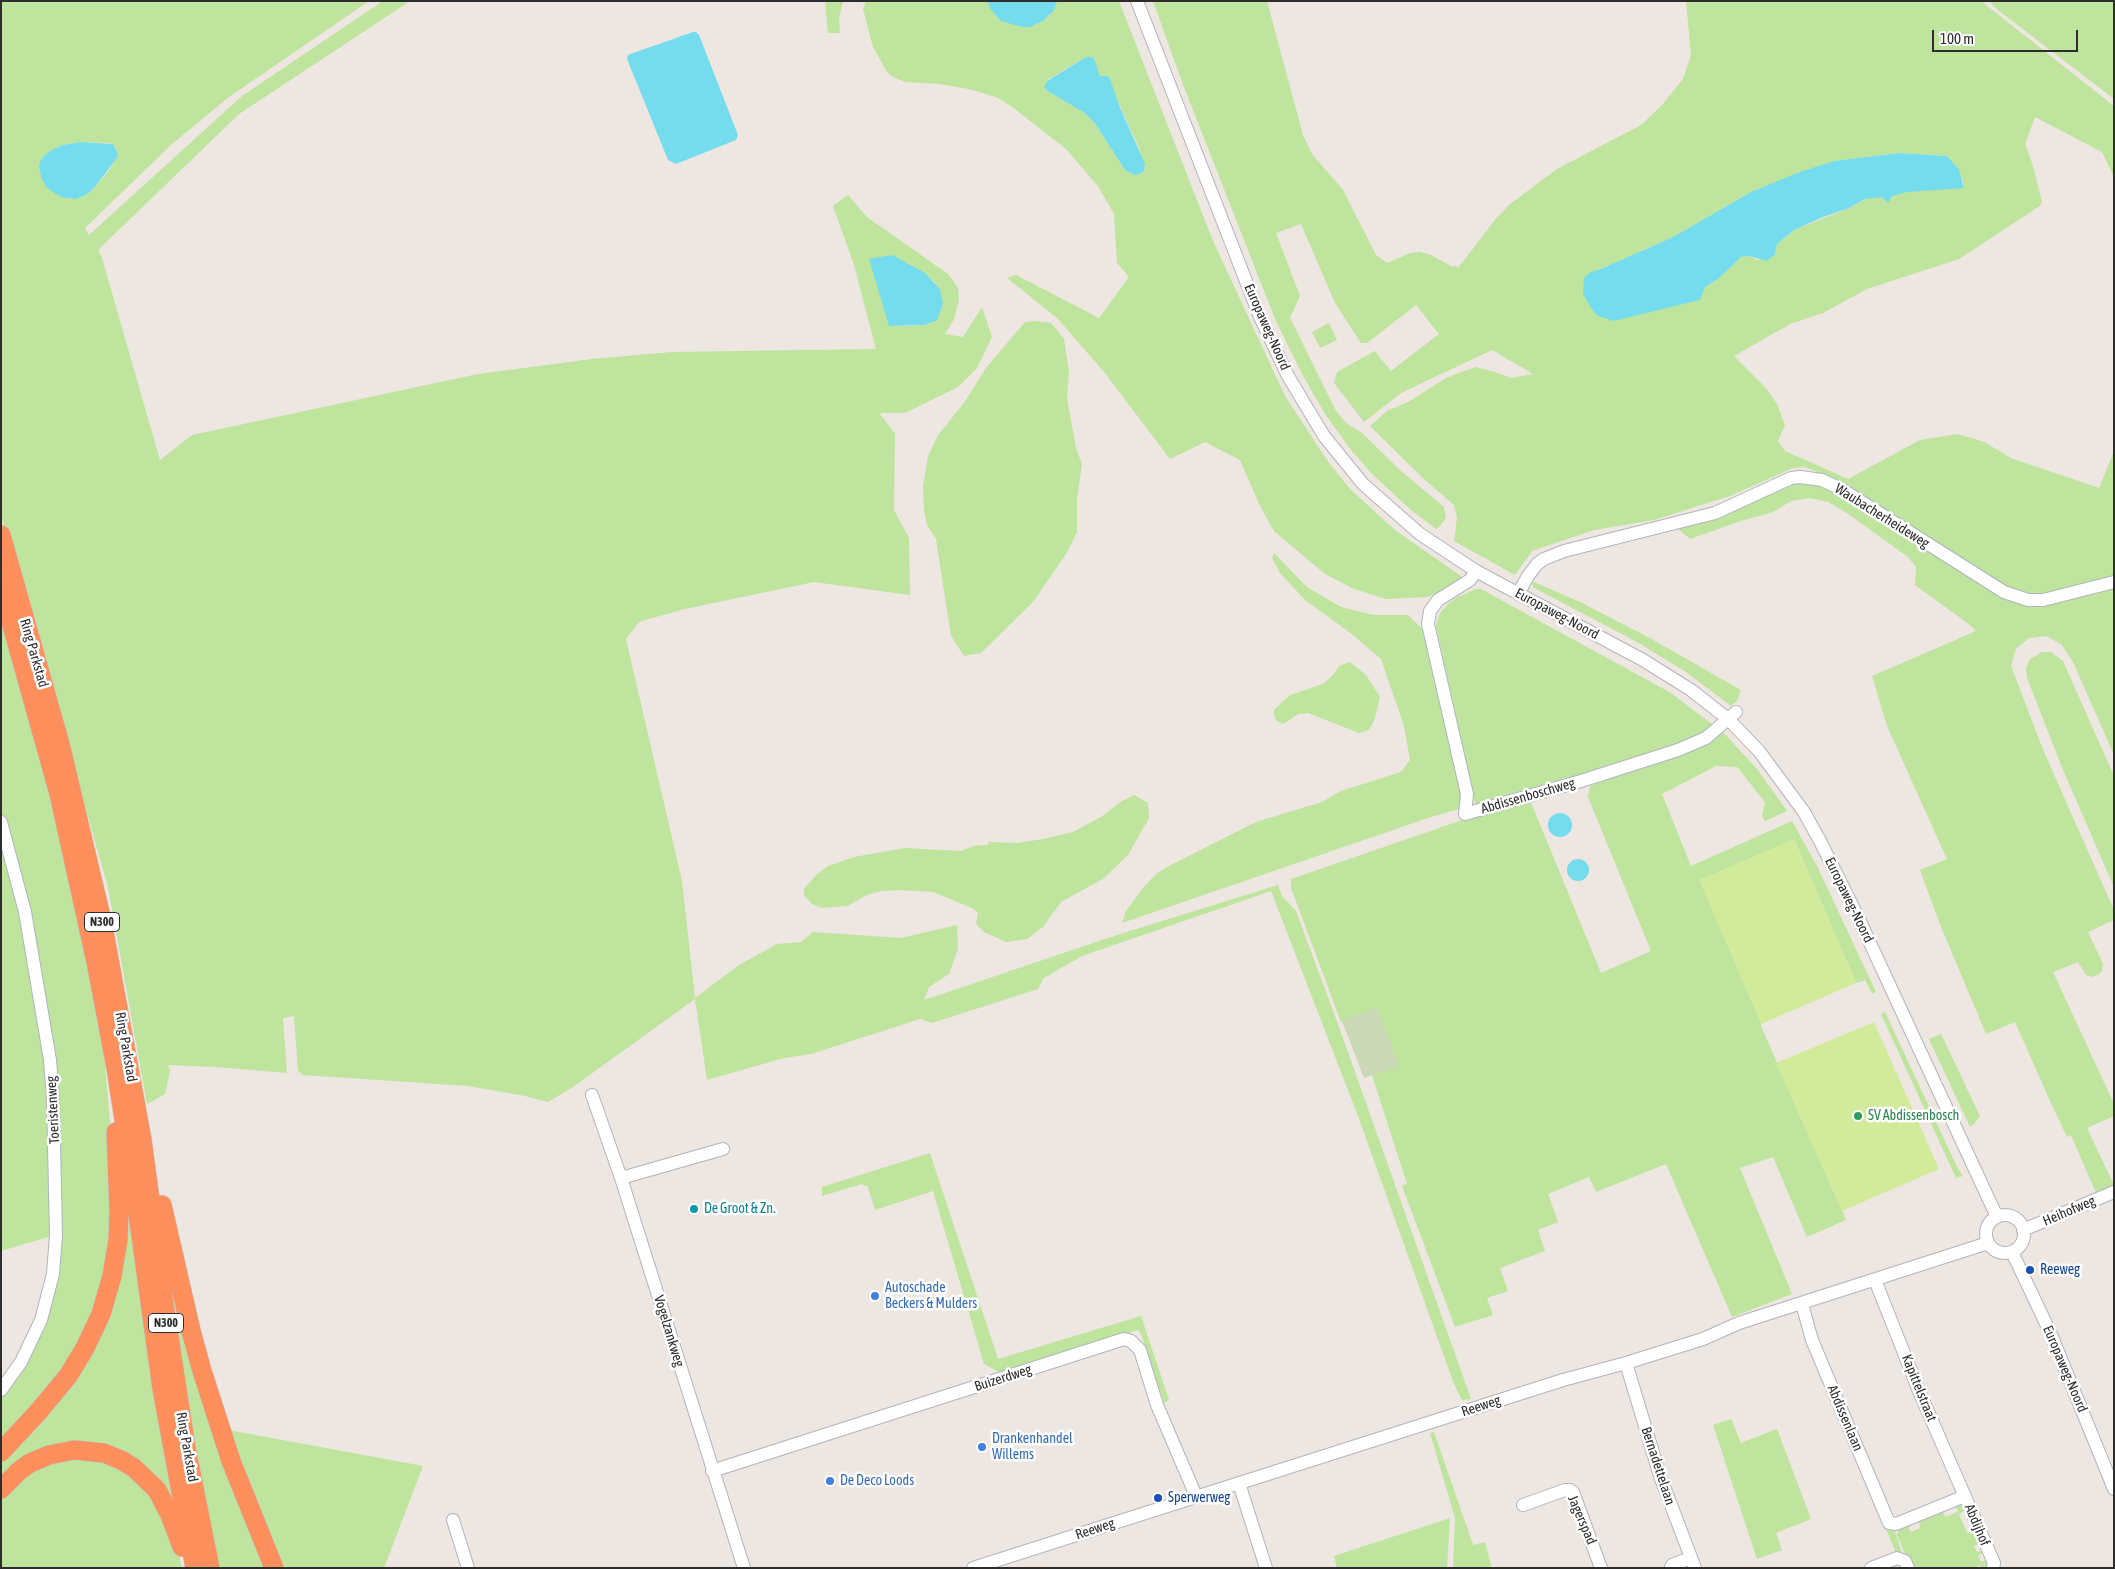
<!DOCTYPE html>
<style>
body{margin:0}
#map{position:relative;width:2115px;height:1569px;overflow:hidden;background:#eee6e0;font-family:"Asap Condensed",sans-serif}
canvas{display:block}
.frame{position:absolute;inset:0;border:2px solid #2d2d2d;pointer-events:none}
.scale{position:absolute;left:1932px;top:30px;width:146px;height:22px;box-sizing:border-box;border:2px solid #2d2d2d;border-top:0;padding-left:6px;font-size:15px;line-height:18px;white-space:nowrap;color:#2d2d2d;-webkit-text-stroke:4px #fff;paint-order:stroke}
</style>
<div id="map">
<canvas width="2115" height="1569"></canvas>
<div class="frame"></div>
<div class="scale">100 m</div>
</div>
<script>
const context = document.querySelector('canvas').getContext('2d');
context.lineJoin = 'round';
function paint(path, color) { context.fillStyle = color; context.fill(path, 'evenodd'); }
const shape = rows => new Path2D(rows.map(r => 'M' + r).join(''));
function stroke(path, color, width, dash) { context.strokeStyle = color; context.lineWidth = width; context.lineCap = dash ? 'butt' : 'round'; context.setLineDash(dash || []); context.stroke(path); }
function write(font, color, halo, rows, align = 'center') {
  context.font = font + ' "Asap Condensed",sans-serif'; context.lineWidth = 5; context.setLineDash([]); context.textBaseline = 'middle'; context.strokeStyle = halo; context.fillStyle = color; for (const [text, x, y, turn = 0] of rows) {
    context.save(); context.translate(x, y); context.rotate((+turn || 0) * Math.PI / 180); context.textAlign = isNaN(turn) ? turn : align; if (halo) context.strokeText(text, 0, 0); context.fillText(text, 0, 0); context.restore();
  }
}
paint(shape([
 [1,1,369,1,229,97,171,145,85,228,89,235,242,96,383,1,410,1,239,114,98,250,102,258,160,460,192,435,478,374,592,359,671,352,876,349,854,265,833,206,848,195,867,217,948,274,958,288,959,300,954,319,945,334,963,337,982,307,992,337,977,368,958,387,905,413,879,413,895,433,894,510,909,538,910,595,814,582,685,609,652,618,639,622,626,639,682,881,695,998,739,965,777,944,801,942,813,932,901,938,957,925,958,949,949,974,929,987,924,1000,1117,935,1278,885,1282,896,1296,911,1339,1027,1471,1399,1462,1400,1454,1384,1358,1116,1271,891,1082,956,1044,978,1038,989,932,1023,920,1019,811,1054,784,1058,707,1080,695,999,573,1087,548,1102,525,1096,468,1086,303,1075,298,1071,294,1016,283,1018,287,1073,217,1067,168,1065,170,1071,165,1094,147,1104,108,887,1,515],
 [81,142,110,143,113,144,118,154,110,169,94,188,86,195,76,199,50,151,62,145],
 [908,263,935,282,931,323,916,326,890,326],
 [825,1,843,1,839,19,840,33,828,33],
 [866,1,987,1,996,16,1022,27,1037,24,1049,16,1057,1,1119,1,1213,241,1285,396,1329,463,1350,489,1396,531,1461,576,1459,582,1428,597,1386,599,1354,589,1325,574,1274,531,1260,506,1240,460,1205,442,1170,459,1104,372,1057,318,1007,278,1016,275,1099,318,1129,277,1117,263,1114,214,1098,186,1066,149,1011,106,996,97,969,89,939,84,905,82,893,77,887,72,873,47,863,9],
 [1086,57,1100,76,1106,76,1114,93,1139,148,1145,169,1125,170,1094,122,1083,112,1049,92,1047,80],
 [1153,1,1267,1,1303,135,1312,154,1343,190,1376,255,1387,263,1410,253,1420,252,1431,255,1451,266,1459,267,1494,221,1510,204,1557,169,1641,125,1662,105,1683,79,1691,55,1686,1,1981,1,2114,106,2114,177,2102,152,2035,117,2025,144,2032,163,2042,201,2040,206,1959,259,1867,289,1823,313,1790,324,1734,356,1766,388,1777,404,1785,425,1778,441,1785,451,1848,479,1920,440,1958,434,1984,442,2011,458,2099,488,2114,451,2114,755,2073,662,2062,645,2047,636,2029,638,2016,649,2011,666,2044,752,2114,910,2114,920,2088,932,2103,964,2102,971,2099,974,2093,977,2086,975,2078,962,2053,972,2114,1104,2114,1116,2087,1128,2114,1185,2096,1193,2071,1135,2067,1137,2050,1101,2015,1022,1986,1034,1939,922,1920,870,1947,859,1946,857,1887,726,1872,676,1976,631,1970,625,1915,585,1916,567,1908,557,1847,513,1828,502,1810,498,1791,501,1773,512,1741,521,1690,539,1677,528,1713,518,1799,482,1808,481,1840,493,1851,486,1805,467,1793,468,1730,496,1654,520,1594,530,1532,551,1515,575,1454,541,1457,517,1454,505,1426,481,1370,426,1387,411,1408,402,1446,378,1464,371,1476,367,1498,373,1511,378,1533,374,1492,350,1401,393,1364,422,1334,383,1337,372,1375,351,1391,371,1439,334,1416,305,1367,343,1361,343,1335,303,1301,224,1276,233,1300,296,1290,318,1336,411,1347,424,1361,432,1401,471,1444,507,1446,518,1439,527,1436,529,1411,510,1372,474,1351,450,1325,414,1302,374,1275,319,1182,82],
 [1899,153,1947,156,1963,180,1964,188,1925,189,1865,199,1849,208,1794,230,1777,244,1775,254,1758,260,1749,256,1741,257,1718,279,1704,287,1591,272,1603,268,1673,237,1751,192,1834,161],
 [1989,1,2114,1,2114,99,1998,10],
 [1034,321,1051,323,1064,339,1069,372,1067,398,1076,448,1082,464,1077,499,1077,532,1066,554,1033,602,981,653,964,656,951,636,936,539,927,525,924,510,923,487,928,456,938,435,964,403,986,368,1025,322],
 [1329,323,1337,340,1320,348,1312,332],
 [1274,553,1307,587,1341,607,1373,615,1408,615,1424,631,1460,780,1462,805,1459,809,1431,817,1122,923,1126,911,1143,888,1157,873,1169,866,1256,822,1322,802,1341,791,1401,772,1410,760,1404,726,1381,659,1349,632,1305,600,1280,573,1272,558],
 [1532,581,1580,602,1650,638,1741,690,1737,701,1731,706,1686,672,1637,642,1540,591,1533,587],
 [1476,589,1481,589,1671,693,1713,725,1705,735,1584,777,1569,777,1475,804,1436,626,1440,613,1448,604,1456,598],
 [1,606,71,876,105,1063,115,1184,115,1241,87,1336,1,1448,1,1397,39,1333,52,1236,1,1251],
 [2042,652,2051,652,2063,661,2114,776,2114,887,2063,770,2027,678,2026,668,2030,659],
 [1350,662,1366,675,1380,697,1374,721,1369,730,1359,733,1308,713,1299,714,1283,724,1277,721,1274,715,1274,710,1290,695,1323,684,1334,674,1339,666],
 [1720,729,1757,769,1787,811,1765,821,1762,816,1765,802,1737,767,1716,766,1662,794,1691,866,1792,821,1817,866,1876,992,1872,994,1865,980,1856,983,1794,839,1761,1026,1846,1220,1807,1237,1773,1157,1740,1168,1792,1294,1732,1317,1666,1164,1596,1192,1589,1177,1548,1194,1558,1222,1538,1230,1545,1251,1500,1268,1508,1291,1487,1298,1493,1315,1455,1327,1402,1186,1407,1184,1372,1075,1398,1065,1377,1008,1341,1022,1291,888,1291,879,1471,817,1530,800,1601,973,1651,951,1588,797,1590,786,1705,742],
 [1134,795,1148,803,1149,818,1128,855,1103,879,1061,902,1043,927,1027,939,1006,942,984,932,976,924,978,913,974,909,933,892,900,890,881,891,867,895,847,906,822,908,812,904,804,895,804,889,817,874,828,866,854,857,905,848,961,851,973,846,988,845,989,842,1017,843,1043,839,1073,832,1101,817,1122,801],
 [1885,1012,1958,1169,1963,1176,1956,1178,1881,1014],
 [1941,1034,1980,1116,1974,1124,1970,1127,1929,1039],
 [119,1146,144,1307,149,1370,183,1532,165,1498,88,1447,1,1484,1,1458,107,1308],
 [930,1153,998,1359,1141,1316,1169,1400,1164,1403,1141,1334,1138,1330,999,1372,984,1364,933,1191,875,1210,868,1187,862,1184,822,1196,822,1187],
 [159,1209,270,1568,216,1568,197,1479],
 [1731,1419,1741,1443,1777,1429,1811,1519,1776,1533,1782,1550,1757,1559,1713,1425],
 [223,1429,423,1466,384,1568,279,1568],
 [1434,1432,1473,1545,1485,1542,1492,1568,1453,1568,1455,1518,1430,1433],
 [87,1454,144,1481,177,1546,182,1568,1,1568,1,1495,29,1468],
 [1962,1503,1966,1510,1959,1514,1967,1533,1975,1530,1980,1543,1974,1546,1977,1552,1984,1550,1984,1553,1978,1555,1981,1562,1987,1559,1988,1568,1982,1568,1980,1565,1975,1568,1911,1568,1897,1535,1899,1529,1907,1524,1911,1532,1920,1528,1918,1519,1942,1510,1945,1517,1958,1512,1955,1504],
 [1450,1518,1447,1568,1337,1568,1334,1556],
 [1886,1529,1895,1531,1902,1554,1896,1553]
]), '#bee49e');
paint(shape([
 [1377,1008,1399,1066,1364,1078,1342,1021]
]), '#cbd8b7');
paint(shape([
 [1794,839,1856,983,1761,1024,1699,880],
 [1874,1022,1939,1169,1842,1211,1776,1063]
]), '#d2eb9a');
paint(shape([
 [987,1,1057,1,1054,10,1043,21,1030,27,1022,27,1001,21,991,10],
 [693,32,696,32,699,35,738,135,736,140,676,164,668,160,627,59,628,55,633,53],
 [1086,57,1091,57,1094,59,1100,76,1108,76,1110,79,1119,105,1145,164,1144,171,1139,174,1134,175,1125,170,1094,122,1083,112,1049,92,1044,87,1047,81],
 [81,142,113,144,118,154,117,158,94,188,86,195,76,199,61,197,47,188,41,177,39,165,42,158,50,151,62,145],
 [1899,153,1947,156,1959,170,1964,188,1907,192,1892,196,1888,203,1882,197,1865,199,1849,208,1823,217,1794,230,1777,244,1775,254,1767,261,1749,256,1741,257,1718,279,1705,287,1700,300,1613,321,1598,316,1593,311,1583,294,1584,278,1591,272,1603,268,1673,237,1751,192,1800,172,1834,161],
 [892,255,925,273,940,289,943,304,937,320,925,325,889,326,869,259],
 '1548 825a12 12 0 1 1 24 0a12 12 0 1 1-24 0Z',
 '1567 870a11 11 0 1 1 22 0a11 11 0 1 1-22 0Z'
]), '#75dcee');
const minor = shape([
 [1137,1,1260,317,1288,376,1324,436,1363,484,1420,534,1476,571,1643,660,1691,690,1728,719,1759,751,1804,812,1820,841,1858,917,1997,1217],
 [1476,571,1470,580,1438,600,1430,611,1428,624,1467,794,1465,814,1581,781,1678,750,1706,738,1736,712],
 [1518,594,1528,576,1537,564,1544,559,1564,551,1715,513,1791,478,1800,477,1822,480,1843,490,2004,592,2028,600,2043,600,2114,582],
 [1,822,25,912,50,1060,53,1099,56,1235,53,1274,41,1320,21,1362,1,1390],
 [592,1095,621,1178,744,1568],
 [621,1178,723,1149],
 '1986 1234a19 19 0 1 1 38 0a19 19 0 1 1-38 0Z',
 [2023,1230,2114,1192],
 [2012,1252,2050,1332,2114,1489],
 [1875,1280,1919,1391,1994,1563,1993,1568],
 [1802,1304,1812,1340,1889,1523,1896,1524,1965,1496],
 [1626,1363,1660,1476,1695,1568],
 [712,1471,1124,1339,1131,1341,1140,1350,1157,1405,1196,1496],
 [1239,1483,1266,1568],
 [1523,1505,1565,1490,1570,1490,1573,1492,1601,1568],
 [453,1520,468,1568],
 [973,1568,1563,1380,1626,1363,1703,1339,1739,1323,1988,1243],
 [1671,1568,1672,1565,1691,1558],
 [1871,1568,1897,1558,1905,1561,1908,1568]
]);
const highway = shape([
 [1,535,60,744,102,921,142,1140,164,1304,186,1448,210,1568],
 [1,586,59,794,96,962,116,1068,133,1178,162,1389,195,1568],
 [162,1205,191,1331,202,1371,231,1461,274,1568],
 [1,1452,39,1411,68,1376,85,1348,101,1314,112,1276,118,1240,119,1210,116,1132],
 [1,1489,19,1471,30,1463,49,1455,74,1450,104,1453,123,1461,134,1468,157,1490,170,1515,182,1547]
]);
stroke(minor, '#b0b4bd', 14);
stroke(highway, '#c4c4c4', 20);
stroke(minor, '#fff', 12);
stroke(highway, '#fd8f5c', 19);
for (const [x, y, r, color] of [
 [1858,1116,5,"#2e9e5b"],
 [694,1209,5,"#0f9aa8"],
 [2030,1270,5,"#1a4fb4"],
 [875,1296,5,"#3f7fe0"],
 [982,1447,5,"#3f7fe0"],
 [830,1481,5,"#3f7fe0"],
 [1158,1498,5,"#1a4fb4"]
]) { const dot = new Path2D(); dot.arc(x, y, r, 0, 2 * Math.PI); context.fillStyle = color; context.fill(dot); stroke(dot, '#fff', 2); }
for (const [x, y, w] of [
 [102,922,35],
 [166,1323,35]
]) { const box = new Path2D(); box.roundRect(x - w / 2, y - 9.5, w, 19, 4); context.fillStyle = '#fff'; context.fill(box); stroke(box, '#2d2d2d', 1); }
write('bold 12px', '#2d2d2d', null, [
 ["N300",102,922],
 ["N300",166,1323]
]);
write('14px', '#2d2d2d', '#fff', [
 ["Europaweg-Noord",1267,327,66],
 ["Waubacherheideweg",1882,516,32],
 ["Europaweg-Noord",1557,614,28],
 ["Ring Parkstad",34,653,74],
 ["Abdissenboschweg",1528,796,-16],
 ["Europaweg-Noord",1849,900,64],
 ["Ring Parkstad",126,1047,80],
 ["Toeristenweg",53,1110,-93],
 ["Heihofweg",2069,1211,-23],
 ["Vogelzankweg",669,1331,73],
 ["Europaweg-Noord",2065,1369,67],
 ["Buizerdweg",1003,1378,-18],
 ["Kapittelstraat",1919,1388,68],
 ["Reeweg",1481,1406,-18],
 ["Abdissenlaan",1845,1418,67],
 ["Ring Parkstad",187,1447,80],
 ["Bernadettelaan",1658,1466,72],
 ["Jagerspad",1582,1520,67],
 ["Abdijhof",1977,1525,67],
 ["Reeweg",1095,1529,-18]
]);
write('14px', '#27864d', '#fff', [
 ["SV Abdissenbosch",1868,1116]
], 'left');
write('14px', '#0d838f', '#fff', [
 ["De Groot & Zn.",704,1209]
], 'left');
write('14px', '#164399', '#fff', [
 ["Reeweg",2040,1270],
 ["Sperwerweg",1168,1498]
], 'left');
write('14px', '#366cbe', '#fff', [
 ["Autoschade",885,1288],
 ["Beckers & Mulders",885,1304],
 ["Drankenhandel",992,1439],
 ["Willems",992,1455],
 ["De Deco Loods",840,1481]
], 'left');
</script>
